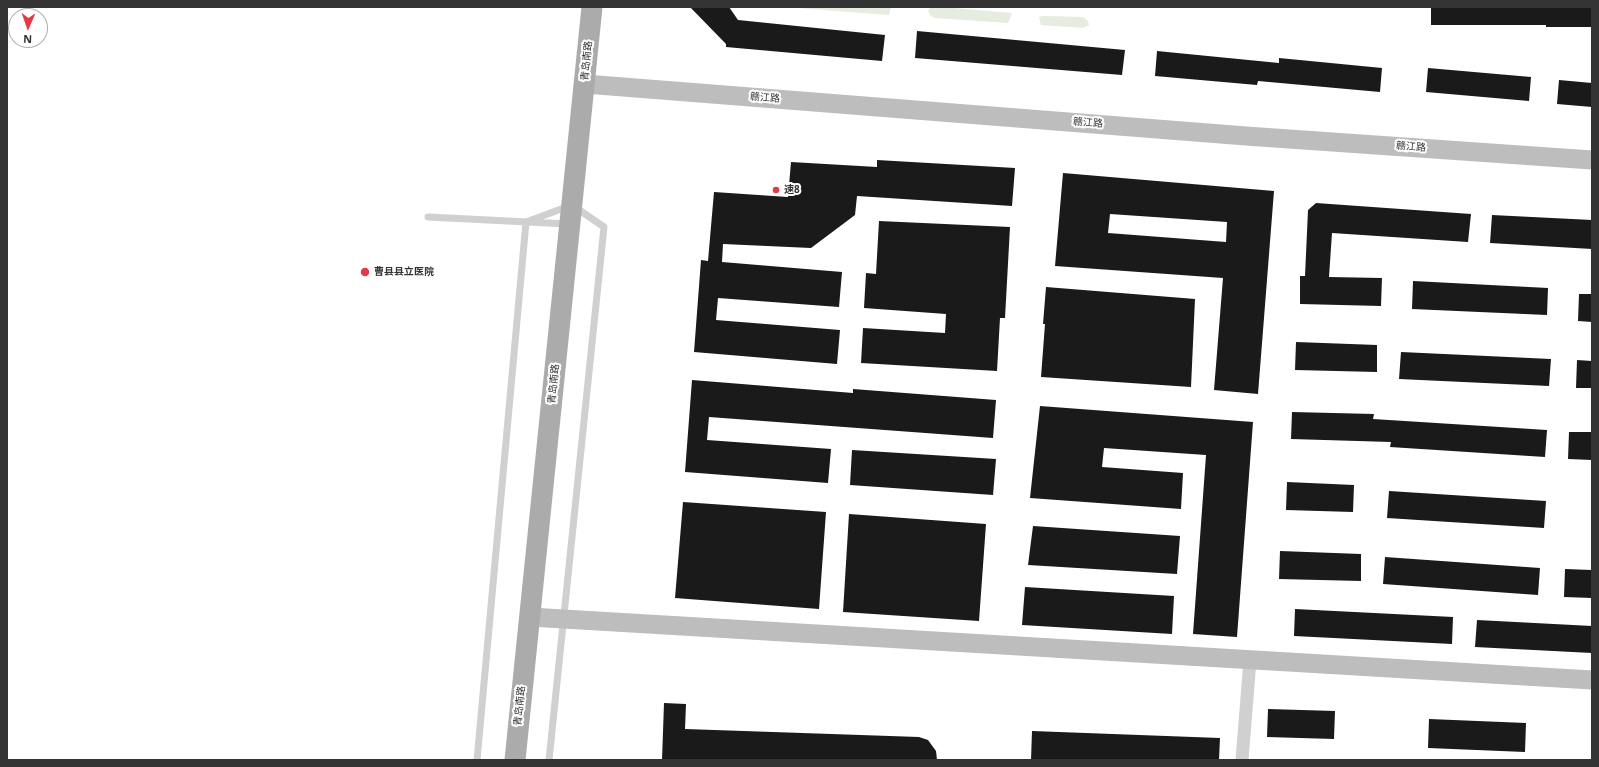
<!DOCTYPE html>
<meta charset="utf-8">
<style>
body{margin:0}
#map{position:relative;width:1599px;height:767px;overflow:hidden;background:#fff;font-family:"Noto Sans",sans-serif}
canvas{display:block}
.frame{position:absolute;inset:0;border:8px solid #333;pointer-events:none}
.north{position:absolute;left:8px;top:8px;width:40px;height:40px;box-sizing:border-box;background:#fff;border:1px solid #adadad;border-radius:50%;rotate:182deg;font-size:11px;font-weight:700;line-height:16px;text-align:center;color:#333}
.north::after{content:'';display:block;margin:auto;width:14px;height:18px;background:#e63946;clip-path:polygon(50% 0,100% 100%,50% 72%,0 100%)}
</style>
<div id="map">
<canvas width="1599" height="767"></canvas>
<div class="frame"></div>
<div class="north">N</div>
</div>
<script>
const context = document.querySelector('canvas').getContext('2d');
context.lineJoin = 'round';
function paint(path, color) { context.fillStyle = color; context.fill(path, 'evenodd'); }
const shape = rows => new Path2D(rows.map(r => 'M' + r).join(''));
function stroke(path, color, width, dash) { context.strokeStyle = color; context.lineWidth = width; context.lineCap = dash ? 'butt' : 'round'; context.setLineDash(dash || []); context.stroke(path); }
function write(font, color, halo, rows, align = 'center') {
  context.font = font + ' "Noto Sans","Noto Sans SC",sans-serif'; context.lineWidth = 4; context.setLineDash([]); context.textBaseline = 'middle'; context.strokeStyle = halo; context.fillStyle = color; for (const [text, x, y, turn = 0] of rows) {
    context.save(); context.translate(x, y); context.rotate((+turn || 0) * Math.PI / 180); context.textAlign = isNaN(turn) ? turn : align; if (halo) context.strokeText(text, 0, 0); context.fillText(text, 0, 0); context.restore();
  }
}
paint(shape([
 [784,7,891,7,889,15],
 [931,7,942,7,1012,13,1008,23,935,18,931,16,928,11],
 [1044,16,1083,17,1088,21,1089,25,1083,28,1041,25,1039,17]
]), '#e6ecdf');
paint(shape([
 [690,7,729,7,738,20,885,35,882,61,726,47,726,44],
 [1431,7,1592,7,1592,27,1546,27,1546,25,1431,25],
 [917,31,1125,50,1122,75,915,58],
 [1157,51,1279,63,1279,58,1382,68,1380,92,1258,81,1257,85,1155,76],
 [1428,68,1531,77,1529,101,1426,92],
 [1559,80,1592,83,1592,107,1557,104],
 [877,160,1015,168,1012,206,857,196,855,215,811,248,723,244,722,262,842,272,839,307,718,298,716,320,840,330,837,364,694,352,701,260,708,261,714,192,788,197,791,162,877,167],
 [1063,173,1274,191,1258,394,1214,390,1223,278,1055,266],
 [1110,214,1227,222,1226,242,1108,233],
 [1316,203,1471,214,1468,242,1332,233,1329,277,1382,278,1381,306,1300,304,1300,276,1305,276,1308,210],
 [1492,215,1592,220,1592,249,1490,243],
 [879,221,1010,227,1005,318,1000,318,997,371,861,363,863,328,945,333,946,314,864,308,866,273,876,274],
 [1413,281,1548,288,1547,315,1412,309],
 [1046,287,1195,299,1191,387,1041,377,1045,324,1043,324],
 [1579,294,1592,294,1592,322,1578,321],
 [1296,342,1377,345,1377,372,1295,370],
 [1401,352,1551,359,1549,386,1399,379],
 [1577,360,1592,361,1592,388,1576,388],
 [692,380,853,393,853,389,996,400,993,438,709,417,707,440,831,449,828,483,685,472],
 [1040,406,1253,422,1237,637,1193,634,1206,455,1104,448,1102,467,1183,473,1181,509,1030,498],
 [1292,412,1374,414,1373,419,1547,430,1545,457,1390,447,1391,442,1291,439],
 [1569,432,1592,432,1592,460,1568,459],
 [852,450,996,459,993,495,850,485],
 [1287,482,1354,485,1353,512,1286,510],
 [1389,491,1546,501,1544,528,1387,518],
 [683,502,826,512,819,609,675,598],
 [849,514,986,524,979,621,843,612],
 [1033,526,1180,536,1177,574,1028,565],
 [1280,551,1361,554,1361,581,1279,579],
 [1385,557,1540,568,1538,595,1383,584],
 [1565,569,1592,570,1592,598,1564,597],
 [1025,587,1174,596,1172,634,1022,625],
 [1295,609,1453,617,1452,644,1294,636],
 [1477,620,1592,626,1592,653,1475,647],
 [664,703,686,704,685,729,919,737,928,740,936,751,937,760,662,760],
 [1268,709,1335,711,1334,739,1267,737],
 [1429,719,1526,723,1525,752,1428,748],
 [1032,731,1220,738,1219,760,1031,760]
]), '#1a1a1a');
stroke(shape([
 [428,217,568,224],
 [477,760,526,222,572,205,604,227,549,760]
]), '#d0d0d0', 7);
stroke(shape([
 [1242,760,1250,660]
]), '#d0d0d0', 13);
stroke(shape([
 [585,84,1246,136,1592,160],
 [530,617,1592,680]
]), '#bdbdbd', 19);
stroke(shape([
 [515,760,592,7]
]), '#ababab', 21);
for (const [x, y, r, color] of [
 [776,190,4,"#e63946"],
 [365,272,5,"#e63946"]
]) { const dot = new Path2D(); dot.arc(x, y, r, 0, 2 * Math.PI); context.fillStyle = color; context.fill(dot); stroke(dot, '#fff', 1.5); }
write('10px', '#333', '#fff', [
 ["青岛南路",587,61,-84],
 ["赣江路",765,98,4],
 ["赣江路",1088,123,4],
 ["赣江路",1411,147,4],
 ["青岛南路",554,384,-84],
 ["青岛南路",520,706,-84]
]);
write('bold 10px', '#333', '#fff', [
 ["速8",784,190],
 ["曹县县立医院",374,272]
], 'left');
</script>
